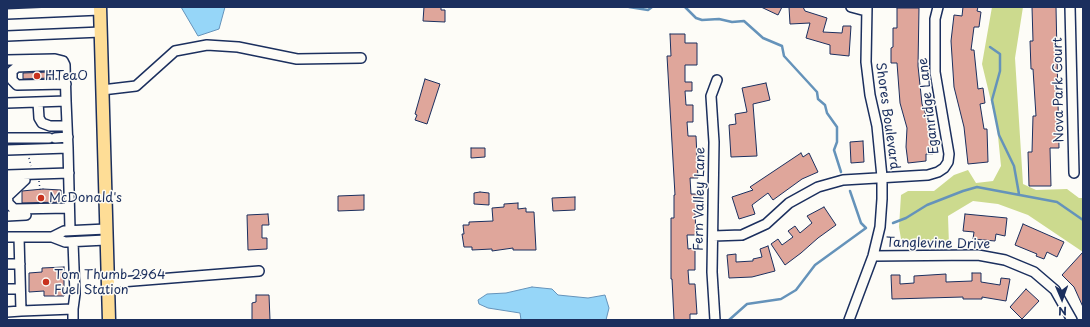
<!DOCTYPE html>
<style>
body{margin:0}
#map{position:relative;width:1090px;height:327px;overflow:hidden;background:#fdfcf7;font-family:"Playpen Sans",sans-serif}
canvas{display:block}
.frame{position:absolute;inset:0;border:8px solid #1b2f5e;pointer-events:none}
.north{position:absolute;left:1042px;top:279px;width:40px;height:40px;-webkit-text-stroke:3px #fdfcf7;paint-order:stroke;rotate:178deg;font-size:11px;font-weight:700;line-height:16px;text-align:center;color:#1b2f5e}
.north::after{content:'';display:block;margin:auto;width:14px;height:18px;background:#1b2f5e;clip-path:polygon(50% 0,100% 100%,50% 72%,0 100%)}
</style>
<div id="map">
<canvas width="1090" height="327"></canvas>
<div class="frame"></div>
<div class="north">N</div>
</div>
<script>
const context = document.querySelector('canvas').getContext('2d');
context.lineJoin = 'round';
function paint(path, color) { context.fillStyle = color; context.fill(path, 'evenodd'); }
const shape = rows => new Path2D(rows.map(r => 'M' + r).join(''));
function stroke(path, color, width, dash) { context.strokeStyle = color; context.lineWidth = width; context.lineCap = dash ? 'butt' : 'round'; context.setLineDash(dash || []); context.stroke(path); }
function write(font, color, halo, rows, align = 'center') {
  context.font = font + ' "Playpen Sans",sans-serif'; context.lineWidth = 3; context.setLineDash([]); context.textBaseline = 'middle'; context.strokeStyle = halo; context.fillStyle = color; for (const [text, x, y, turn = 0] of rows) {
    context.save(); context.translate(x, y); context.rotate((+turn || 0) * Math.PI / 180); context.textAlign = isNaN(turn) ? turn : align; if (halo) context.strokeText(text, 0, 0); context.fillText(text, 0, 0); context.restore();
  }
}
paint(shape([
 [992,7,1023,7,1015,58,1023,184,1036,190,1067,189,1079,198,1083,198,1083,252,1028,215,998,204,973,201,948,216,949,245,944,247,901,239,899,227,901,195,908,191,934,191,954,175,968,170,976,183,993,181,1001,166,997,126,982,64]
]), '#ccda8e');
const water = shape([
 [181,7,225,7,219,29,198,36,181,7],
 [532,287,552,289,558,295,588,298,605,295,609,308,606,320,521,320,520,313,488,308,479,304,478,300,487,294,506,293,532,287]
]);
paint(water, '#96d6f8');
stroke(water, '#6593ba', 1);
stroke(shape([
 [629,7,648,10,652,7],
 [685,7,696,18,702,20,719,19,732,22,744,21,763,38,782,46,784,56,817,92,818,99,825,105,827,113,837,127,837,142,834,150,841,172],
 [990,47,1000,54,1000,71,992,100,999,135,1014,166,1019,194],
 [893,223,906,218,927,205,963,191,977,187,1057,202,1083,220],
 [729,320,747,304,781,299,796,290,815,265,866,228,861,223,850,191]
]), '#6593ba', 2.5);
const building = shape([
 [424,7,441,7,441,10,445,10,445,22,423,21,424,7],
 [761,7,782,7,778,15,761,7],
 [789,7,803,7,805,11,827,18,823,32,842,33,843,26,851,26,849,56,830,54,830,45,806,38,810,23,790,24,789,7],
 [963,7,978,7,977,11,981,12,979,27,974,27,971,50,974,50,978,89,983,88,985,103,980,104,984,129,987,129,988,162,968,164,964,127,954,87,951,41,954,15,962,16,963,7],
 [1032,7,1056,7,1059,148,1050,148,1051,186,1029,186,1028,152,1032,152,1033,116,1036,116,1033,69,1031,69,1030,41,1033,41,1032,7],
 [897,8,919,8,918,66,922,104,930,126,933,154,926,154,926,161,908,163,906,147,907,128,900,103,897,63,891,63,891,48,893,47,893,28,897,28,897,8],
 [670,34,685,34,685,43,697,43,697,65,685,65,685,82,692,82,692,91,685,91,686,105,693,105,693,122,687,122,688,136,696,136,698,178,690,178,691,194,697,194,697,212,695,212,696,235,687,235,688,249,695,248,695,270,688,270,689,284,695,284,697,314,690,314,690,320,674,320,672,279,671,279,671,218,674,218,674,195,675,195,667,56,671,56,670,34],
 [50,72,50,78,23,79,23,73,50,72],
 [425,79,440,84,427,124,415,120,417,115,415,114,425,79],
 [766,83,770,100,753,104,757,156,731,157,729,125,736,124,735,114,747,112,742,88,766,83],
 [863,141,864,162,851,163,850,142,863,141],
 [471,148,485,148,485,157,471,158,471,148],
 [801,153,803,157,809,153,818,172,802,179,773,200,768,193,752,205,755,214,739,219,732,197,753,190,750,187,801,153],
 [43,189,61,190,61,202,22,203,22,191,43,189],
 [480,192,489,193,489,205,474,204,474,193,480,192],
 [364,195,364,210,338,211,338,196,364,195],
 [575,197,575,210,553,211,552,198,575,197],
 [518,203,518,209,526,208,526,212,534,212,536,250,513,250,513,248,492,251,492,249,472,250,472,247,464,247,462,234,464,234,463,225,469,225,469,222,493,221,492,208,504,207,504,204,518,203],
 [824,207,836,225,818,238,801,253,785,265,771,244,778,239,782,245,793,237,788,231,795,226,800,233,812,223,807,216,824,207],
 [268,214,269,225,262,225,262,238,267,238,267,249,248,250,247,215,268,214],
 [965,214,1007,218,1005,236,996,234,995,241,973,239,974,232,963,231,965,214],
 [1023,224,1064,242,1057,257,1047,252,1044,259,1036,256,1037,254,1015,245,1023,224],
 [768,246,775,271,752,277,729,278,727,255,736,254,736,262,753,261,753,259,762,257,760,249,768,246],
 [1083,252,1083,307,1074,287,1062,275,1083,252],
 [64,267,64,296,44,296,44,291,29,292,29,273,42,272,42,268,64,267],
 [972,273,981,273,981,282,1000,285,1001,278,1010,279,1006,301,982,297,982,299,963,299,963,297,892,299,891,275,900,275,900,284,914,283,914,276,946,274,946,282,972,281,972,273],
 [1026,289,1039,301,1022,319,1010,307,1026,289],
 [256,295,269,295,270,320,252,320,252,303,256,302,256,295]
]);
paint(building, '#dfa69b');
stroke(building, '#1b2f5e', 1);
const minor = shape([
 [851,7,866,11],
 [1070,7,1074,173],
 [7,14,100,10],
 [7,36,101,32],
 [7,60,55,59,63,61,65,65,66,101],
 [65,65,17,67,12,71,12,80,17,85,66,84],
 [102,90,136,86,175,51,207,45,238,47,297,59,361,58],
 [38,102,39,118,42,123,50,126,67,126],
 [7,103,66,101,68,148],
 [7,138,49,138],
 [55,138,68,137],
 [7,150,68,148,70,230],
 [7,175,69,173],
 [7,186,11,181,23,180],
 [7,192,8,203,14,209,69,208],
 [8,196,25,180],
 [7,216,26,215],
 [713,236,742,235,766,224,789,203,818,187,843,180,928,175,938,172,944,168,948,162,949,154,935,72,935,19,938,7],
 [7,237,52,237,65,242,106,240],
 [19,237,21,311,73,309,73,320],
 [52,237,64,231,106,229],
 [873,256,978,255,1005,260,1034,272,1055,290,1072,320],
 [7,264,20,264],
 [108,283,259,271],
 [7,289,20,289],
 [73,309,75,294,73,242],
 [7,312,21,311],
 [715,320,712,272,714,142,711,96,717,80],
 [849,320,873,256,880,227,882,199,882,177,877,126,870,95,866,62,867,7]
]);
const major = shape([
 [100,7,109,320]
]);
stroke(minor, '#1b2f5e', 12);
stroke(major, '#1b2f5e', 15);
stroke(shape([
 [29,158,31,166],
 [39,181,40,190]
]), '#1b2f5e', 1.5, [1, 3]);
stroke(minor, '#fdfcf7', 9);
stroke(major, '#fedd96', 12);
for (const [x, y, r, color] of [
 [37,76,4,"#c8321e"],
 [41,198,4,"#c8321e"],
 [46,282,4,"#c8321e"]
]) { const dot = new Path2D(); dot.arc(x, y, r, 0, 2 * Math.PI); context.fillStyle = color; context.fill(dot); stroke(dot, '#fdfcf7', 1.5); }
write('13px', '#1b2f5e', '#fdfcf7', [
 ["HTeaO",45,76],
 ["McDonald's",49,198],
 ["Tom Thumb 2964",54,275],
 ["Fuel Station",54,290]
], 'left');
write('13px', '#1b2f5e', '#fdfcf7', [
 ["Nova Park Court",1059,90,-91],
 ["Eganridge Lane",929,106,-97],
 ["Shores Boulevard",887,116,82],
 ["Fern Valley Lane",700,199,-89],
 ["Tanglevine Drive",938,244,1]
]);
</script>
